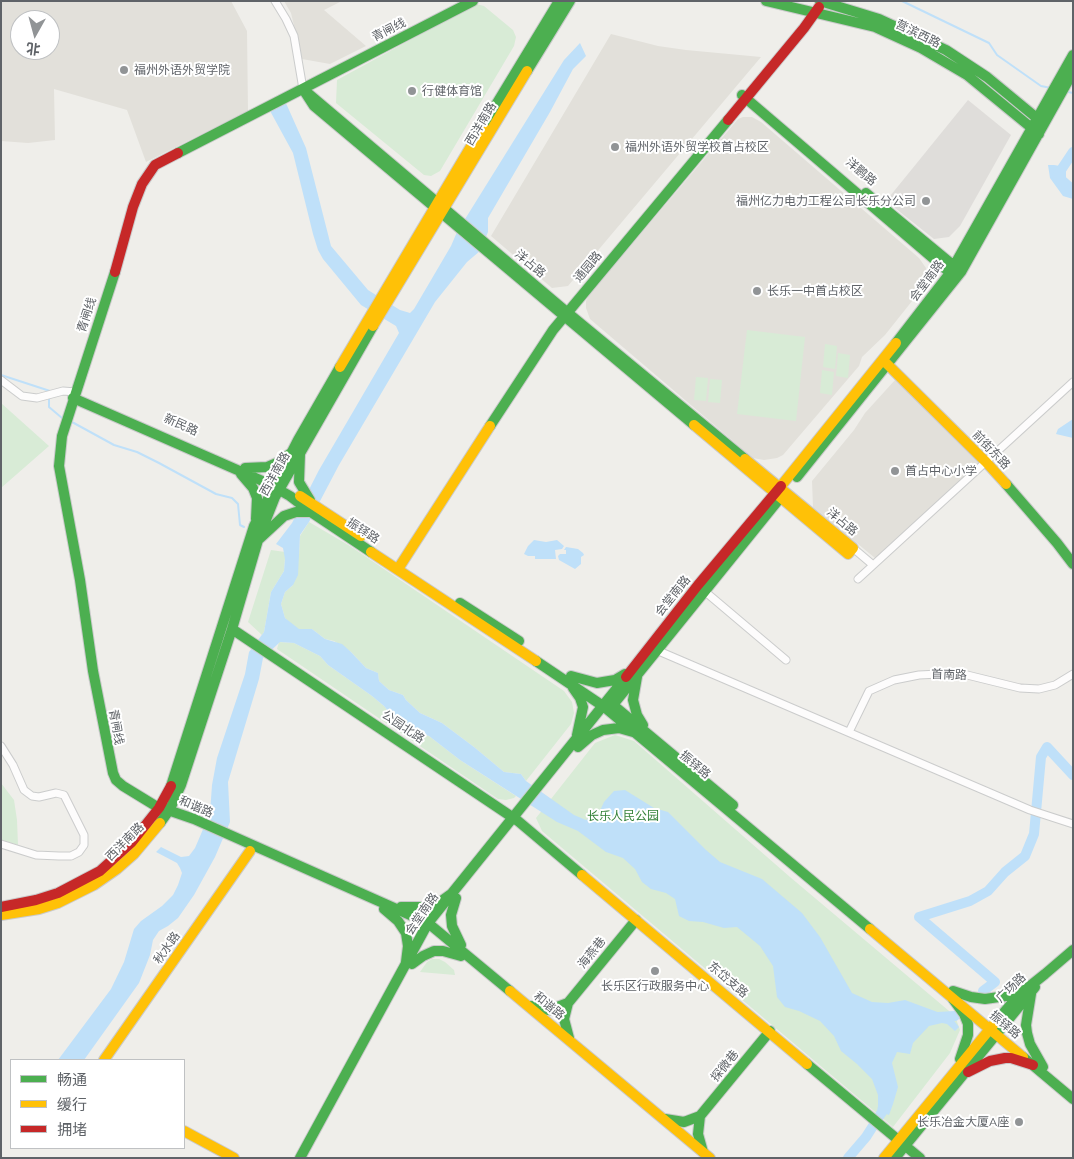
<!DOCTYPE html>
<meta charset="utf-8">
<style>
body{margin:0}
#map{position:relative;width:1074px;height:1159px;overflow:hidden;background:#efeeea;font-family:Raleway,"Noto Sans SC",sans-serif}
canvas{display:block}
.frame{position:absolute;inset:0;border:2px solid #5f6368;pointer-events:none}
.legend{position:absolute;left:10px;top:1059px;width:175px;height:90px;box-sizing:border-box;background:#fff;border:1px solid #bfc1c3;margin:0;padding:6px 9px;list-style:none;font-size:15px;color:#5f6368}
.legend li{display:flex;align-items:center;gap:10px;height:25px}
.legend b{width:25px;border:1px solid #bfc1c3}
.north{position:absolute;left:10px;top:10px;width:50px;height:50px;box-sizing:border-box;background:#fff;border:1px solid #bfc1c3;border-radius:50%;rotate:187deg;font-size:14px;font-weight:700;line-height:20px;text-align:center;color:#5f6368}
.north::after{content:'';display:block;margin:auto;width:18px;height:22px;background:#919496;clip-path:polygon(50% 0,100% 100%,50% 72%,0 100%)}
</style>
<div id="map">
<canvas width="1074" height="1159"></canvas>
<div class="frame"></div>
<ul class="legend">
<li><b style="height:6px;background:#4caf50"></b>畅通</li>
<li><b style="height:6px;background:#ffc107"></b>缓行</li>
<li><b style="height:6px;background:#c62828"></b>拥堵</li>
</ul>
<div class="north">北</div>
</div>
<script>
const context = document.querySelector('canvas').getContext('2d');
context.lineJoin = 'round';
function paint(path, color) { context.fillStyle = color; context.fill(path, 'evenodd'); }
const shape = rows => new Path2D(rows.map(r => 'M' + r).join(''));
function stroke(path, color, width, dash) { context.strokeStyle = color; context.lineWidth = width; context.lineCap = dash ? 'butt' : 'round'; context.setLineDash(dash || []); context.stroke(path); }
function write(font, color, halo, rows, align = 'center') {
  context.font = font + ' Raleway,"Noto Sans SC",sans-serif'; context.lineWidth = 4; context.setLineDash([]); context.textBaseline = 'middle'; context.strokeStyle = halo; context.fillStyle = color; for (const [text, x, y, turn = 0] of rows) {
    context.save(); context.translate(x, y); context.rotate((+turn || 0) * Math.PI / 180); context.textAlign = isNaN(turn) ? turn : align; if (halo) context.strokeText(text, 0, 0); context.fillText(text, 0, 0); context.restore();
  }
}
paint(shape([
 [968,100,1011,135,960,226,949,237,934,239,886,201]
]), '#dfddda');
paint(shape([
 [1,1,231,1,247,31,248,111,146,162,127,110,54,89,55,140,28,143,1,141],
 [20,20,50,20,50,50,20,50],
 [284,1,342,1,324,10,366,46,330,64,302,59,291,13],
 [611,34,658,46,686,50,761,57,568,286,552,288,491,236],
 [743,117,752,117,761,122,919,258,926,268,924,286,885,335,862,357,859,366,783,455,777,458,764,460,753,458,590,319,586,308,586,301,589,295,738,119],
 [895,380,981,462,881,556,875,558,813,507,812,481,854,430,865,413]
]), '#e2e0da');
paint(shape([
 [476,4,484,6,513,30,516,37,514,46,440,171,431,176,424,175,336,103,337,80],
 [747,330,805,337,796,421,737,414],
 [825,344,837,346,835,369,823,367],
 [838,353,850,355,848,378,836,376],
 [822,370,834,372,832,395,820,393],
 [696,377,708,378,706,401,694,400],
 [710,379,722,380,720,403,708,402],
 [1,403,49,446,1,488],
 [309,522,350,546,564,691,572,702,574,713,571,724,526,781,521,774,504,772,474,747,442,723,420,713,406,700,403,695,389,690,379,681,378,673,366,668,351,652,334,641,325,639,312,629,299,630,290,624,285,618,281,604,285,592,293,585,285,559,284,571,271,592,264,632,262,635,248,622,271,550,299,554,300,536],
 [279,642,294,643,320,656,328,665,372,696,384,706,396,721,412,730,429,736,460,760,516,796,514,798,506,800,498,799,277,649],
 [615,735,634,741,790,877,955,1016,960,1030,950,1053,893,1127,542,831,536,818,595,743],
 [1,783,14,800,17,820,18,845,1,840],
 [432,959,439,959,445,962,454,970,455,975,420,972,427,962]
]), '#d8ebd6');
paint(shape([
 [580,43,586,56,573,69,550,112,488,218,488,232,480,251,467,262,435,302,339,465,309,522,300,535,298,575,293,585,285,592,281,604,285,618,299,629,312,629,325,639,342,644,351,652,366,668,378,673,379,681,389,690,403,695,406,700,420,713,442,723,474,747,504,772,521,774,526,781,574,815,586,820,598,815,604,802,614,791,625,790,654,808,668,812,706,850,720,862,762,879,802,913,820,937,852,993,872,1002,888,1003,905,1000,951,1017,959,1027,955,1031,947,1024,942,1023,929,1026,913,1043,910,1054,897,1052,892,1063,898,1087,893,1104,889,1115,878,1111,878,1095,872,1079,857,1064,841,1051,834,1036,820,1021,799,1011,785,1007,777,997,773,966,760,946,737,927,724,928,703,922,689,921,679,916,675,899,666,893,651,889,642,882,635,869,623,858,606,852,578,831,557,822,460,760,429,736,412,730,396,721,384,706,372,696,328,665,320,656,294,643,280,642,263,658,259,679,228,782,230,822,215,857,194,895,178,918,168,926,159,931,153,940,150,955,139,983,84,1060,58,1060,111,989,124,962,134,929,141,921,162,906,173,895,178,885,182,873,180,868,177,863,156,852,161,847,181,857,189,856,195,848,210,813,212,785,217,758,245,674,249,652,264,632,271,592,284,571,285,559,283,548,276,544,292,523,319,470,399,333,396,326,361,305,323,259,318,250,313,234,293,153,269,109,285,101,306,148,331,246,368,290,400,310,410,313,414,309,451,246,457,232,564,60],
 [1048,165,1054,165,1066,167,1066,178,1073,185,1073,199,1063,196,1050,178],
 [1073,419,1073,438,1056,434,1058,429],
 [534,540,546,542,557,540,564,546,562,549,555,550,556,559,535,559,535,556,528,556,524,554,528,546],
 [566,547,578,549,583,553,584,555,581,557,581,564,575,569,559,560,558,556,560,554,566,554,566,550,564,550]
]), '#bfe0f9');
stroke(shape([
 [902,1,989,43,997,55,1041,86,1051,88],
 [1068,92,1073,93],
 [1,375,50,391],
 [49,399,49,407,62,418],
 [72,422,114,445,137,452,159,463,216,494,232,498,238,504,240,525,244,527]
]), '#bfe0f9', 2);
stroke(shape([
 [1073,152,1057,176,1073,190],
 [983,991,995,982,919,917,970,901,988,891,1005,872,1025,856,1034,834,1041,757,1047,747,1073,775],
 [938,1017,955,1016],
 [848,1158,866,1137,882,1112,884,1101]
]), '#bfe0f9', 10);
const street = shape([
 [275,1,286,19,294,36,303,89],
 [1,380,22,396,37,398,63,391,76,392],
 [853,548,873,565],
 [858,579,1073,382],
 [702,589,786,660],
 [654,649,1030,810,1073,824],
 [849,732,869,691,894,680,919,675,959,673,1020,688,1039,689,1055,685,1073,674],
 [1,746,13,765,24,790,32,796,39,797,56,793,64,795,84,835,84,845,79,852,71,856,59,856,36,855,1,844]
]);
const fast = shape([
 [766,1,875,27,921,48,967,75,1039,134],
 [820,1,879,19,946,50,987,77,1044,124],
 [527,71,570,1],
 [303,89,562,308,745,459],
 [303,89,314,106,694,425],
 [742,95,955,277],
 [483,126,559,1],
 [178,153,473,1],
 [866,193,959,270],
 [115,272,62,436,59,466,80,580,93,671,113,773,116,780,123,786,159,808],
 [896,343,950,273,1073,55],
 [73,398,267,483,290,496,311,512,371,552],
 [490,426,553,330,728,120],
 [300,454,299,482,310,500],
 [245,468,267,467,281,461,291,453],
 [241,474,253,488,257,498,256,519],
 [797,477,961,272,1073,72],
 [1006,484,1057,543,1073,564],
 [258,540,284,516,296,512,311,512],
 [460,603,519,641],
 [232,629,518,821,582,875],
 [536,661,603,706,870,929],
 [571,676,597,683,615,680,625,674],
 [637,677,633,700,637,715,643,725],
 [573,688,580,698,583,707,577,735],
 [616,701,784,493],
 [612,704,733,805],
 [578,747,592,735,603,730,619,728,633,732],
 [171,786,254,526,298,440,340,367],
 [165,809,194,819,428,923,510,991],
 [160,823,170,809,181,785,232,629,258,540,275,497,373,326],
 [456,898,451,915,452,926,461,945],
 [401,907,426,907,440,902,451,894],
 [384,909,398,921,406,933,408,946,406,962],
 [412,964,423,956,434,951,443,951,461,956],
 [1045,974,1073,950],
 [953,991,971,997,985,999,1020,994],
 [1031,994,1026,1025,1027,1033,1030,1044,1043,1067],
 [953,999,964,1014,968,1024,968,1035,960,1059],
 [568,1003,636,920],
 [568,1003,564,1019,569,1038],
 [531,1006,549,1010,568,1003],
 [999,1018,1020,994,1045,974],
 [1023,1057,1073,1099],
 [807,1064,920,1158],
 [700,1116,770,1031],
 [700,1116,698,1134,703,1152],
 [665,1119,684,1122,700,1116],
 [300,1158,428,923,626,677],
 [895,1158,1035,987]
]);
const slow = shape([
 [373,326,527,71],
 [883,360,986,462,1006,484],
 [340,367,483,126],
 [694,425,848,554,853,548,745,459],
 [781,486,896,343],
 [300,496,361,536],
 [371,552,536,661],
 [398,569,490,426],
 [582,875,807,1064],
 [1,915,39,909,58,903,94,885,117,869,134,854,160,823],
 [870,929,1023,1057],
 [510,991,710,1158],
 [104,1060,250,851],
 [184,1131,234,1158],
 [884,1158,999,1018]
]);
const jam = shape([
 [728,120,804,28,819,7],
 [115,272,133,207,142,184,155,165,178,153],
 [626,677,698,585,781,486],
 [1,907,36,900,58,893,100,871,132,842,159,808,171,786],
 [968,1072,990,1061,1005,1058,1011,1058,1033,1065]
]);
stroke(street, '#cbcccc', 9);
stroke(fast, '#cacacb', 12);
stroke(slow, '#cacacb', 12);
stroke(jam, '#cacacb', 12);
stroke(street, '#fdfcfc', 7);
stroke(fast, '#4caf50', 10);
stroke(slow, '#ffc107', 10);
stroke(jam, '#c62828', 10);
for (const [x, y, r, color] of [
 [124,70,5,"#919496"],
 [412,91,5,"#919496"],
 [615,147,5,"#919496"],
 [926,201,5,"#919496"],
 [757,291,5,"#919496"],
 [895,471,5,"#919496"],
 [655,971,5,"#919496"],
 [1019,1122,5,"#919496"]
]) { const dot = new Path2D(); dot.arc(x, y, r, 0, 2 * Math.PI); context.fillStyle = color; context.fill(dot); stroke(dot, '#fff', 2); }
write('12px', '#5f6368', '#fff', [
 ["青闸线",389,30,-27],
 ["营滨西路",918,34,26],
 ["西洋南路",481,124,-59],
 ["洋鹏路",861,172,40],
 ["洋占路",530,264,40],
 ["通园路",588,267,-50],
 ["会堂南路",927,281,-53],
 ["青闸线",87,315,-72],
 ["新民路",181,425,24],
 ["前街东路",991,450,46],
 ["西洋南路",275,474,-61],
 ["洋占路",842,522,40],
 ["振铎路",363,531,33],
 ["会堂南路",673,596,-51],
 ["首南路",949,675,2],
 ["青闸线",116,727,80],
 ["公园北路",403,727,34],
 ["振铎路",695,765,40],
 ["和谐路",196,807,23],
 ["西洋南路",125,842,-45],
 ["会堂南路",422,914,-55],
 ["秋水路",167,948,-55],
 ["海燕巷",592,953,-51],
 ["东岱支路",728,980,40],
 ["广场路",1011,988,-44],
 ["和谐路",549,1006,40],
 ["振铎路",1005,1025,40],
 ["探微巷",725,1066,-51]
]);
write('12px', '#5f6368', '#fff', [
 ["福州外语外贸学院",134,70],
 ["行健体育馆",422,91],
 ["福州外语外贸学校首占校区",625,147],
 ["福州亿力电力工程公司长乐分公司",916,201,"right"],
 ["长乐一中首占校区",767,291],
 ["首占中心小学",905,471],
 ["长乐区行政服务中心",655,986,"center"],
 ["长乐冶金大厦A座",1009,1122,"right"]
], 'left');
write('12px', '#348238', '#fff', [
 ["长乐人民公园",623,816]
]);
</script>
